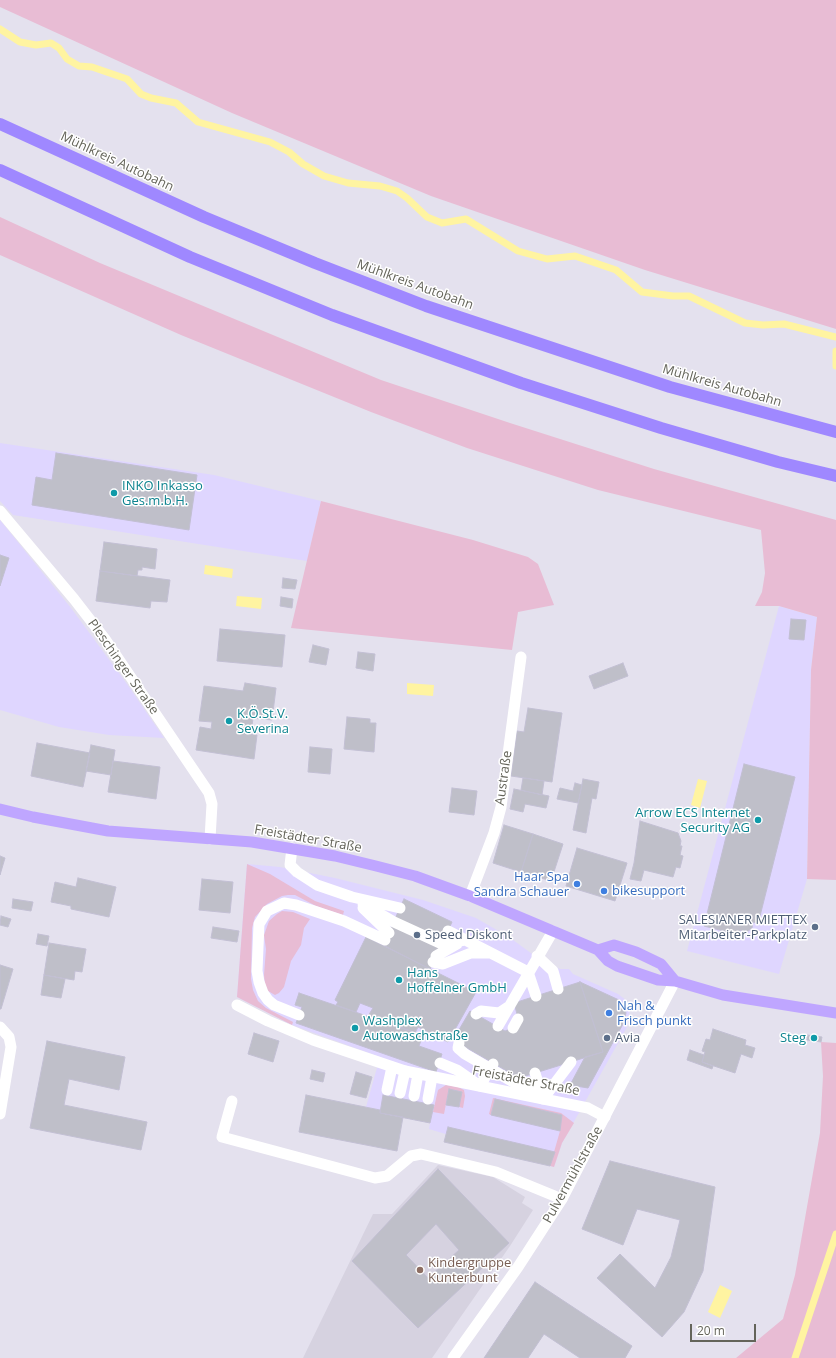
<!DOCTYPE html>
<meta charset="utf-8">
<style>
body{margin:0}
#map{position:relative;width:836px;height:1358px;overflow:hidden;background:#e4e1ee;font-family:"Open Sans",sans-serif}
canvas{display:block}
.scale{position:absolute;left:690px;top:1324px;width:66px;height:18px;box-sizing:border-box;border:2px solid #64645a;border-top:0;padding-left:5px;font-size:12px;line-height:14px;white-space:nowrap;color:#64645a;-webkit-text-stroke:3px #fff;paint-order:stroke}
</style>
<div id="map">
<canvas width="836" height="1358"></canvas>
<div class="scale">20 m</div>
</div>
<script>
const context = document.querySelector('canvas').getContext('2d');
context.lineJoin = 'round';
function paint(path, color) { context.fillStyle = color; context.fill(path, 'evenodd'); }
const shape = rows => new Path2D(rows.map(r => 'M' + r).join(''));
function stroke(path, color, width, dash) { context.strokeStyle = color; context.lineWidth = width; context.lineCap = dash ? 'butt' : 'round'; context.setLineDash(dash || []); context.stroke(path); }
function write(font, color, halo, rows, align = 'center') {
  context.font = font + ' "Open Sans",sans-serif'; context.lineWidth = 3; context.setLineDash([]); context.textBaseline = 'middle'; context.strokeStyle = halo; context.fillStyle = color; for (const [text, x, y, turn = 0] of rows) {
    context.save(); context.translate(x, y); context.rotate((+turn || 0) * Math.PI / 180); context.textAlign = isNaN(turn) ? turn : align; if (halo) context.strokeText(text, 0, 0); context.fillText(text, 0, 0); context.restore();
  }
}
paint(shape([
 [0,443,214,475,321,501,307,561,13,515,0,501],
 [0,520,71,608,127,684,164,738,109,735,59,727,0,710],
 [779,606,817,617,811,670,807,879,779,974,687,951],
 [247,864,280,867,335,878,423,900,476,918,509,937,539,959,560,969,569,969,573,974,618,994,626,1000,630,1009,627,1027,562,1143,554,1167,429,1129,430,1123,380,1113,380,1110,366,1107,380,1057,292,1025,237,997]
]), '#dfd6ff');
paint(shape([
 [438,1165,493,1177,525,1197,522,1203,533,1210,510,1246,432,1358,303,1358,373,1214,392,1214]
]), '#d6d2e0');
paint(shape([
 [0,0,836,0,836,329,645,270,431,196,232,113,0,7],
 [0,217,100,263,381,380,510,423,654,469,836,520,836,880,807,879,811,670,817,617,779,606,755,606,762,592,765,573,761,530,598,490,467,448,371,412,181,335,0,255],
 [321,501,473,540,528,557,538,564,554,605,518,612,512,650,291,628],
 [247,864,270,874,315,901,344,911,343,915,316,906,295,895,288,895,282,896,267,904,255,917,252,928,251,979,253,990,258,1001,266,1008,293,1022,292,1025,237,997],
 [282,911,293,912,310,919,304,928,301,945,291,961,284,987,279,993,275,995,268,991,265,986,264,975,266,949,264,935,269,921,277,914],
 [821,1042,836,1043,836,1358,736,1358,783,1319,795,1275,820,1133,823,1076],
 [446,1085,458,1087,464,1090,465,1096,463,1108,459,1107,462,1092,449,1089,444,1114,433,1112,438,1090],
 [493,1098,561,1113,574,1123,562,1143,554,1167,550,1166,560,1131,562,1115,495,1099,491,1115,489,1114]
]), '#e8bcd4');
paint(shape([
 [205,565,233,569,232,578,204,574],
 [237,596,262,598,261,609,236,606],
 [407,683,434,685,433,696,407,694],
 [698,779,707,781,700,808,691,805],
 [720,1285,732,1291,720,1318,708,1312]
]), '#fff4a1');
stroke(shape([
 [0,29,20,42,36,45,51,43,59,48,67,59,79,66,92,67,127,79,141,94,151,98,176,103,198,122,270,142,289,152,303,164,324,176,348,183,380,186,397,191,407,198,427,217,442,223,466,219,518,251,547,259,575,256,616,270,642,292,673,296,689,296,745,323,763,325,784,324,836,337],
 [836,351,836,366],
 [795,1358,836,1234]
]), '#fff4a1', 7);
const building = shape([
 [56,453,197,475,189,530,32,505,36,477,52,480,56,453],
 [104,542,157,549,155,569,142,567,142,570,138,570,137,576,100,571,104,542],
 [0,555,9,558,0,586,0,555],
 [100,571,170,580,167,602,151,601,150,608,96,601,100,571],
 [283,578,297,580,295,589,282,588,283,578],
 [281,597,293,599,292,608,280,606,281,597],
 [791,619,806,620,804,640,789,639,791,619],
 [220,629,285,635,282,667,217,661,220,629],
 [313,645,329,649,326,665,309,662,313,645],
 [358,652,375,654,373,671,356,668,358,652],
 [623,663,628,676,594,689,589,676,623,663],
 [245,683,276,688,272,720,253,718,251,734,257,735,254,759,196,750,200,727,211,729,212,722,199,721,204,686,243,691,245,683],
 [528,708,562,713,552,782,511,776,517,731,524,732,528,708],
 [347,717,370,719,370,723,376,723,374,752,344,749,347,717],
 [37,743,90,753,83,787,31,776,37,743],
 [91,745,115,750,111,775,86,771,91,745],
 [310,747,332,749,330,774,308,772,310,747],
 [113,761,160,767,156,799,108,792,113,761],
 [744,764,795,777,758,924,753,922,752,928,747,932,740,930,739,935,704,926,744,764],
 [523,778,544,781,542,795,521,790,523,778],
 [583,779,599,782,596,799,592,798,586,833,573,830,583,779],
 [575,783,582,785,578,803,557,799,560,788,573,791,575,783],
 [452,788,477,791,474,815,449,812,452,788],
 [514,789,549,796,546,808,525,804,523,812,510,809,514,789],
 [640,821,678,833,681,841,680,846,682,846,680,855,683,856,680,868,676,867,673,877,644,870,641,881,630,879,634,863,640,821],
 [504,825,533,834,521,872,493,863,504,825],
 [533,834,563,844,551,881,521,872,533,834],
 [577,848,627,863,615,901,566,886,577,848],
 [0,856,5,858,0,875,0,856],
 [78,878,116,887,109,917,71,909,71,906,51,902,55,882,76,887,78,878],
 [202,879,233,882,230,913,199,910,202,879],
 [13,899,33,902,31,911,12,908,13,899],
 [404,899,452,922,430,969,383,945,404,899],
 [1,916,11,919,8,927,0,925,1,916],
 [213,927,239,931,237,942,211,938,213,927],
 [38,934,49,936,47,946,36,944,38,934],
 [366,937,476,992,448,1042,418,1027,415,1033,368,1016,373,1008,360,1003,356,1012,336,1005,338,1002,335,1000,366,937],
 [49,943,86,949,82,972,75,971,74,980,44,975,49,943],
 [0,965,13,969,1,1009,0,1009,0,965],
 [44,975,65,979,61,998,41,995,44,975],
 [580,982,619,1000,624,1006,626,1013,623,1024,588,1088,570,1085,585,1057,603,1052,580,982],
 [580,982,603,1052,519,1078,453,1040,470,1011,505,1031,520,1025,514,1003,580,982],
 [299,993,423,1035,419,1046,442,1054,436,1072,296,1023,302,1007,295,1005,299,993],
 [713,1029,746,1040,745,1045,755,1048,752,1058,741,1054,735,1073,702,1062,705,1052,702,1051,706,1039,710,1040,713,1029],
 [254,1033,279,1041,273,1062,248,1054,254,1033],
 [807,1035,822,1037,821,1042,807,1040,807,1035],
 [47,1041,125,1057,119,1090,69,1079,64,1105,147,1122,141,1150,30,1128,47,1041],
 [690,1050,704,1055,702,1062,713,1066,712,1069,687,1060,690,1050],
 [312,1070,325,1073,323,1082,310,1079,312,1070],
 [356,1072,372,1077,366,1098,350,1094,356,1072],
 [449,1089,462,1092,459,1107,446,1105,449,1089],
 [306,1095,380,1110,380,1113,403,1117,397,1151,299,1132,306,1095],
 [383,1095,434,1105,430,1123,380,1113,383,1095],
 [495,1099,562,1115,560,1131,491,1115,495,1099],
 [448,1127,555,1152,550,1166,444,1142,448,1127],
 [610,1161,715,1187,703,1271,684,1312,662,1337,597,1278,620,1254,655,1288,671,1257,680,1220,637,1209,623,1245,582,1229,610,1161],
 [438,1169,509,1243,418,1328,352,1261,438,1169],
 [436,1224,459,1250,428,1278,406,1255,436,1224],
 [535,1282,632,1346,625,1358,580,1358,544,1334,528,1358,484,1358,535,1282]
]);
paint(building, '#bfbfc9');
stroke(building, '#c2bfd3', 1);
stroke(shape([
 [292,848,290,865,297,872,317,885,352,897,400,908],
 [363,904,394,922,442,944,465,940],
 [363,908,389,933],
 [448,931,528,972,536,996],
 [436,956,457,944],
 [537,956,553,971,558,989],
 [433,962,443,964,471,953,489,953],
 [476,1014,481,1011,499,1013,508,1007],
 [299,1015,274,1005,268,1000,263,993,259,982,257,971,259,924,267,911,284,903,296,905,344,921,385,940],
 [498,1026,553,931],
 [513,1028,518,1019],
 [459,1043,458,1048,465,1054,539,1097],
 [440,1063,457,1070,480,1086,493,1064],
 [535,1073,543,1099],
 [387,1090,392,1067],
 [400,1093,405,1071],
 [414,1096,418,1074],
 [428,1099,432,1077],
 [543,1099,571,1062],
 [232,1101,222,1137,375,1178,387,1176,411,1156,421,1154,496,1172,562,1199]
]), '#fff', 11);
stroke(shape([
 [0,511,74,599,105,639,209,793,212,804,210,839],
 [470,896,494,833,501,807,521,657],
 [237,1005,268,1021,313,1040,405,1071,588,1108,605,1117],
 [0,1027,9,1037,11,1047,0,1114]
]), '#fff', 11);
stroke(shape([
 [453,1358,518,1267,562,1199,675,981]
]), '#fff', 11);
stroke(shape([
 [0,809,33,817,108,831,252,842,335,856,376,866,415,876,470,896,598,950,608,961,617,966,658,980,675,981,723,995,836,1013],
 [598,950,614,945,636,952,661,964,675,981]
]), '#bfa6ff', 11);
stroke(shape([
 [0,124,204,217,315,263,426,306,670,387,836,432],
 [0,170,190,257,332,315,521,383,661,428,778,462,836,476]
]), '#9f88ff', 12);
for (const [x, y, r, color] of [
 [114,493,4,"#0f9aa8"],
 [229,721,4,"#0f9aa8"],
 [758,820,4,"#0f9aa8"],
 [577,884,4,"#3f7fe0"],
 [604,891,4,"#3f7fe0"],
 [815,927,4,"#5c6f8a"],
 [417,935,4,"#5c6f8a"],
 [399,980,4,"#0f9aa8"],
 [609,1013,4,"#3f7fe0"],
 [355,1028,4,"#0f9aa8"],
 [607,1038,4,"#5c6f8a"],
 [814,1038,4,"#0f9aa8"],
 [420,1270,4,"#8d6e63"]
]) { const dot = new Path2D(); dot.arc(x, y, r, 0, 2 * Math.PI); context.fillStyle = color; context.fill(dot); stroke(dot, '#fff', 1.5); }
write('13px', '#64645a', '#fff', [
 ["Mühlkreis Autobahn",117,162,25],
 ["Mühlkreis Autobahn",415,285,20],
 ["Mühlkreis Autobahn",722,386,16],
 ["Pleschinger Straße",123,667,55],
 ["Austraße",504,778,-82],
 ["Freistädter Straße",308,839,10],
 ["Freistädter Straße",526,1081,11],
 ["Pulvermühlstraße",573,1175,-61]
]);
write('13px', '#0d838f', '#fff', [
 ["INKO Inkasso",122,486],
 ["Ges.m.b.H.",122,501],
 ["K.Ö.St.V.",237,714],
 ["Severina",237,729],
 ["Arrow ECS Internet",750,813,"right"],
 ["Security AG",750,828,"right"],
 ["Hans",407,973],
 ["Hoffelner GmbH",407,988],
 ["Washplex",363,1021],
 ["Autowaschstraße",363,1036],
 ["Steg",806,1038,"right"]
], 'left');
write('13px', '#366cbe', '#fff', [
 ["Haar Spa",569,877,"right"],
 ["Sandra Schauer",569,892,"right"],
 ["bikesupport",612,891],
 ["Nah &",617,1006],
 ["Frisch punkt",617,1021]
], 'left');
write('13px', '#4e5e75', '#fff', [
 ["SALESIANER MIETTEX",807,920,"right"],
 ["Mitarbeiter-Parkplatz",807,935,"right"],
 ["Speed Diskont",425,935],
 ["Avia",615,1038]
], 'left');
write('13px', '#785e54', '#fff', [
 ["Kindergruppe",428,1263],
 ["Kunterbunt",428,1278]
], 'left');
</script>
